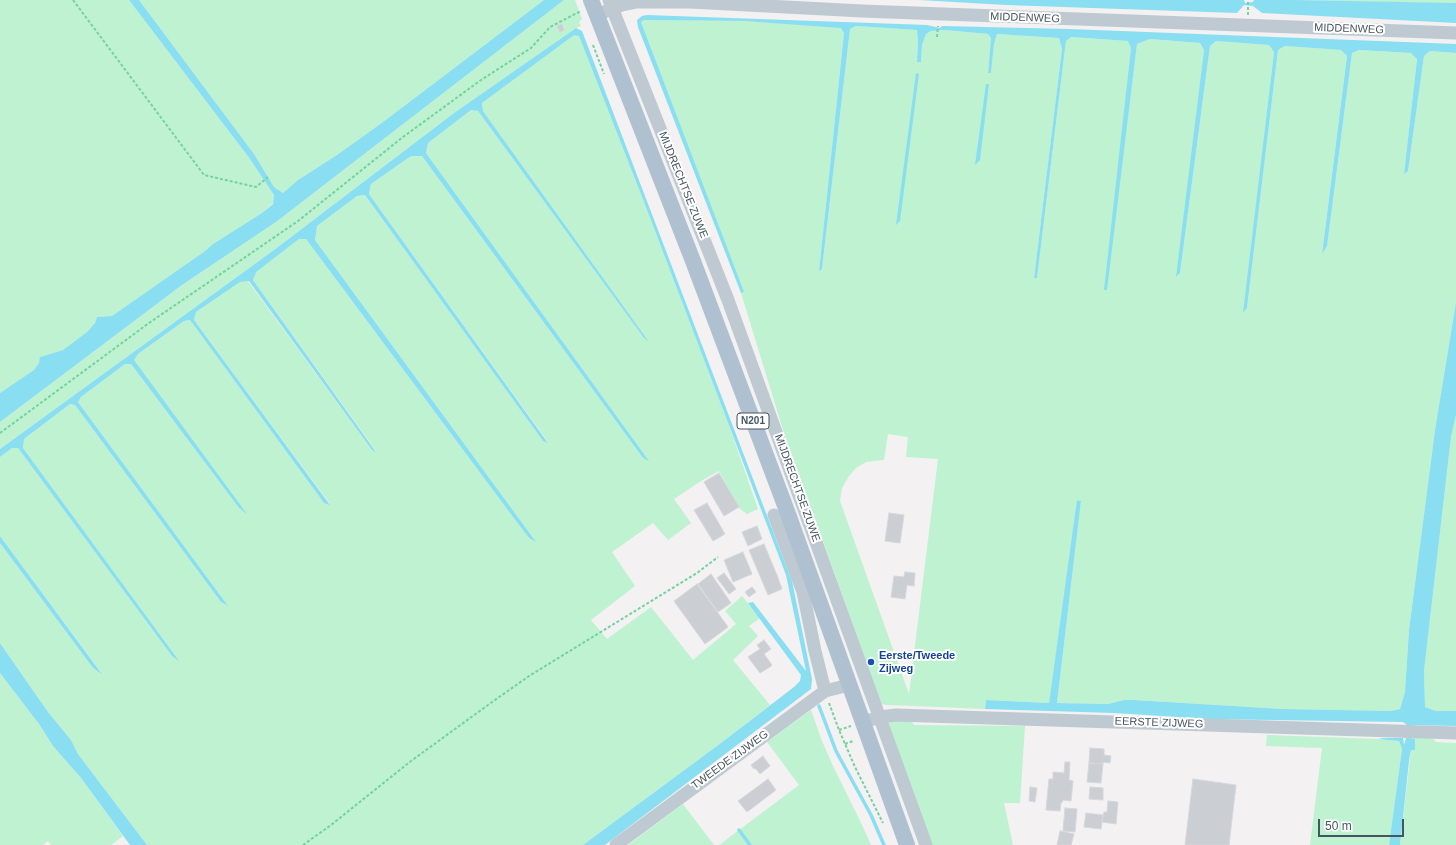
<!DOCTYPE html>
<style>
body{margin:0}
#map{position:relative;width:1456px;height:845px;overflow:hidden;background:#f3f1f1;font-family:Helvetica,sans-serif}
canvas{display:block}
.scale{position:absolute;left:1318px;top:819px;width:86px;height:18px;box-sizing:border-box;border:2px solid #475560;border-top:0;padding-left:5px;font-size:12px;line-height:14px;white-space:nowrap;color:#475560;-webkit-text-stroke:3px #fff;paint-order:stroke}
</style>
<div id="map">
<canvas width="1456" height="845"></canvas>
<div class="scale">50 m</div>
</div>
<script>
const context = document.querySelector('canvas').getContext('2d');
context.lineJoin = 'round';
function paint(path, color) { context.fillStyle = color; context.fill(path, 'evenodd'); }
const shape = rows => new Path2D(rows.map(r => 'M' + r).join(''));
function stroke(path, color, width, dash) { context.strokeStyle = color; context.lineWidth = width; context.lineCap = dash ? 'butt' : 'round'; context.setLineDash(dash || []); context.stroke(path); }
function write(font, color, halo, rows, align = 'center') {
  context.font = font + ' Helvetica,sans-serif'; context.lineWidth = 4; context.setLineDash([]); context.textBaseline = 'middle'; context.strokeStyle = halo; context.fillStyle = color; for (const [text, x, y, turn = 0] of rows) {
    context.save(); context.translate(x, y); context.rotate((+turn || 0) * Math.PI / 180); context.textAlign = isNaN(turn) ? turn : align; if (halo) context.strokeText(text, 0, 0); context.fillText(text, 0, 0); context.restore();
  }
}
paint(shape([
 [0,0,129,0,250,159,274,195,273,203,262,213,213,244,205,251,112,316,97,317,95,323,87,332,63,350,40,357,40,362,34,370,0,393],
 [139,0,544,0,383,122,337,155,298,180,283,193,274,187,254,154],
 [564,0,575,0,582,19,579,22,581,26,576,28,454,113,274,250,0,449,0,422,182,285,276,222],
 [1297,0,1456,0,1456,3,1426,3],
 [644,20,744,21,841,27,844,33,819,271,822,269,850,29,856,26,917,30,918,43,917,62,921,62,922,45,926,34,931,31,945,30,988,34,991,38,988,72,991,73,994,44,997,34,1059,38,1062,49,1034,278,1037,278,1066,41,1070,37,1128,41,1131,48,1106,290,1137,44,1150,39,1200,43,1204,50,1177,277,1180,273,1210,46,1216,41,1269,45,1274,52,1244,312,1247,308,1278,50,1285,46,1341,50,1347,56,1322,253,1327,245,1352,53,1359,50,1412,53,1417,59,1404,174,1408,171,1424,56,1430,51,1456,53,1456,302,1435,430,1409,630,1405,692,1400,709,1391,711,1283,709,1134,700,1124,700,1108,704,1057,703,1081,501,1078,500,1049,703,986,700,985,709,913,706,886,705,878,703,844,600,783,430,741,293,743,292,641,22],
 [888,434,908,437,906,457,938,459,909,694,840,501,842,488,849,476,856,468,866,462,884,460],
 [574,34,579,36,644,202,725,414,758,509,747,514,739,508,719,471,701,481,674,499,691,523,668,540,653,523,612,552,635,586,591,620,607,639,651,607,693,660,736,624,725,611,742,596,760,618,749,626,758,636,733,660,770,705,721,743,583,845,147,845,78,754,71,740,48,712,0,643,0,543,93,668,101,672,0,536,0,457,12,448,18,448,172,656,177,659,23,448,24,439,70,404,75,405,221,602,227,605,78,402,81,397,125,364,131,364,239,508,245,512,133,360,138,354,184,321,190,320,324,503,330,504,194,320,196,312,240,282,248,281,372,450,376,451,253,280,255,272,299,239,306,239,516,521,529,538,535,541,315,240,317,226,357,196,365,195,543,441,548,442,369,194,371,184,411,156,422,156,643,458,648,460,426,153,428,143,471,110,478,111,644,338,648,341,483,111,482,103],
 [1456,415,1456,711,1436,711,1425,707,1424,671,1451,437],
 [0,673,39,724,53,746,81,778,123,836,111,845,51,845,48,841,43,845,0,845],
 [811,710,822,741,833,766,863,827,871,845,719,845,799,785,767,742],
 [910,719,914,725,1025,726,1020,803,1004,803,1013,845,928,845,887,725,891,720],
 [1267,735,1378,739,1399,741,1402,749,1389,845,1310,845,1322,748,1266,746],
 [1422,735,1435,740,1435,742,1456,743,1456,845,1400,845,1411,750,1411,739,1410,738],
 [683,804,714,845,628,845,652,827]
]), '#bef2d1');
paint(shape([
 [129,0,139,0,254,154,274,187,283,193,298,180,337,155,383,122,544,0,564,0,276,222,182,285,0,422,0,393,34,370,39,363,40,357,63,350,87,332,95,323,97,317,112,316,205,251,213,244,262,213,273,204,274,195,250,159],
 [919,0,1244,0,1245,3,1253,2,1254,0,1297,0,1456,3,1456,23,1262,13,1253,6,1244,5,1237,13,1006,5],
 [647,15,927,25,940,28,942,26,1069,29,1456,44,1456,53,1430,51,1424,56,1408,171,1404,174,1417,59,1411,53,1359,50,1352,53,1327,246,1322,254,1347,56,1341,50,1285,46,1278,50,1247,308,1243,313,1274,52,1269,45,1216,41,1210,46,1180,273,1176,277,1204,50,1200,43,1150,39,1137,44,1107,290,1104,290,1131,48,1128,41,1071,37,1066,41,1037,278,1034,278,1062,49,1059,38,997,34,994,44,991,73,988,73,991,38,988,34,945,30,931,31,926,34,922,45,921,62,917,62,918,43,917,30,856,26,850,29,822,269,819,271,844,33,841,28,744,21,644,20,641,22,744,292,741,293,638,27,637,20,642,16],
 [576,28,582,31,792,581,812,679,811,689,605,845,583,845,721,743,794,687,800,681,801,675,748,603,753,602,806,671,786,575,644,202,579,36,574,35,482,103,483,111,649,342,644,338,478,111,471,110,428,143,426,153,649,461,643,458,422,156,411,156,371,184,369,194,548,443,543,441,365,195,357,196,317,226,315,240,536,542,529,538,516,521,306,239,299,239,256,272,253,280,376,452,372,450,249,281,240,282,196,312,194,320,330,505,324,503,190,320,184,321,138,354,134,360,247,514,239,508,131,364,125,364,81,397,78,402,228,606,221,602,75,405,70,404,24,439,23,448,179,661,172,656,18,448,12,448,0,457,0,449,274,250,454,113],
 [916,73,919,74,900,221,896,225],
 [986,84,989,84,980,160,975,165],
 [1456,302,1456,415,1451,437,1424,671,1425,707,1436,711,1456,711,1456,726,1412,725,1410,738,1415,739,1415,750,1411,750,1409,761,1400,845,1389,845,1402,749,1399,741,1378,739,1383,738,1403,738,1404,745,1406,738,1407,725,1403,722,1209,719,1114,713,985,709,986,700,1049,703,1077,500,1081,501,1057,703,1108,704,1124,700,1134,700,1283,709,1391,711,1400,709,1405,692,1409,630,1435,430],
 [0,536,102,674,93,668,0,543],
 [0,643,48,712,71,740,78,754,147,845,130,845,81,778,53,746,39,724,0,673]
]), '#89def1');
stroke(shape([
 [819,706,836,751,871,815,884,845],
 [739,830,750,845]
]), '#89def1', 3.5);
const building = shape([
 [562,24,564,30,560,32,557,26,562,24],
 [719,473,739,507,724,516,704,482,719,473],
 [707,503,725,534,713,541,694,510,707,503],
 [889,513,904,515,900,543,885,541,889,513],
 [757,526,762,539,748,546,742,532,757,526],
 [764,544,776,573,778,577,778,578,782,589,768,595,749,550,764,544],
 [743,552,752,574,733,582,724,560,743,552],
 [905,572,915,573,914,586,907,585,905,599,891,597,894,576,904,577,905,572],
 [724,573,736,589,729,594,717,578,724,573],
 [711,574,731,603,718,612,698,584,711,574],
 [697,584,728,627,705,644,674,601,697,584],
 [752,587,756,592,749,597,745,592,752,587],
 [764,640,771,649,764,654,772,665,770,667,760,673,748,657,760,649,757,645,764,640],
 [1090,748,1104,749,1104,755,1111,756,1110,763,1103,762,1103,764,1089,763,1090,748],
 [763,756,770,766,760,774,755,768,754,769,751,765,763,756],
 [1065,762,1070,762,1069,780,1073,781,1071,801,1063,800,1062,803,1061,802,1060,811,1046,810,1049,779,1053,779,1053,772,1064,773,1065,762],
 [1089,763,1103,764,1101,783,1087,782,1089,763],
 [768,779,776,790,747,812,738,801,768,779],
 [1193,779,1236,785,1229,845,1185,845,1193,779],
 [1030,787,1037,788,1035,802,1029,801,1030,787],
 [1090,787,1103,788,1103,800,1089,799,1090,787],
 [1108,801,1118,802,1116,824,1102,822,1104,812,1107,812,1108,801],
 [1065,808,1077,809,1075,832,1063,831,1065,808],
 [1086,813,1103,815,1101,829,1084,827,1086,813],
 [1060,831,1074,834,1071,845,1057,845,1060,831]
]);
paint(building, '#cbced3');
stroke(building, '#d5d7dc', 1);
stroke(shape([
 [73,0,204,175,256,187,268,177],
 [1248,15,1248,0],
 [937,37,938,26],
 [593,45,604,74],
 [0,433,149,323,298,221,403,137,481,80,531,48,550,27,581,11],
 [829,703,839,730,855,767,883,823],
 [839,730,851,726],
 [845,744,853,741],
 [303,845,331,825,411,761,488,705,529,676,697,573,718,557]
]), '#74d2a1', 2, [3, 2]);
stroke(shape([
 [609,0,728,300,926,845],
 [604,12,622,5,637,2,690,2,862,11,1456,33],
 [774,515,803,592,815,651,825,691],
 [863,722,880,717,896,715,1456,733],
 [616,845,825,691,849,685]
]), '#bec9d1', 13);
stroke(shape([
 [591,0,693,261,787,511,907,845]
]), '#afc1d1', 16);
for (const [x, y, r, color] of [
 [871,662,4,"#1a4fb4"]
]) { const dot = new Path2D(); dot.arc(x, y, r, 0, 2 * Math.PI); context.fillStyle = color; context.fill(dot); stroke(dot, '#fff', 1.5); }
for (const [x, y, w] of [
 [753,421,32]
]) { const box = new Path2D(); box.roundRect(x - w / 2, y - 8, w, 16, 3); context.fillStyle = '#fff'; context.fill(box); stroke(box, '#475560', 1); }
write('bold 10px', '#475560', null, [
 ["N201",753,421]
]);
write('11px', '#475560', '#fff', [
 ["MIDDENWEG",1025,18,2],
 ["MIDDENWEG",1349,29,2],
 ["MIJDRECHTSE ZUWE",683,185,68],
 ["MIJDRECHTSE ZUWE",797,488,70],
 ["EERSTE ZIJWEG",1159,723,2],
 ["TWEEDE ZIJWEG",730,760,-36]
]);
write('bold 11px', '#164399', '#fff', [
 ["Eerste/Tweede",879,656],
 ["Zijweg",879,669]
], 'left');
</script>
